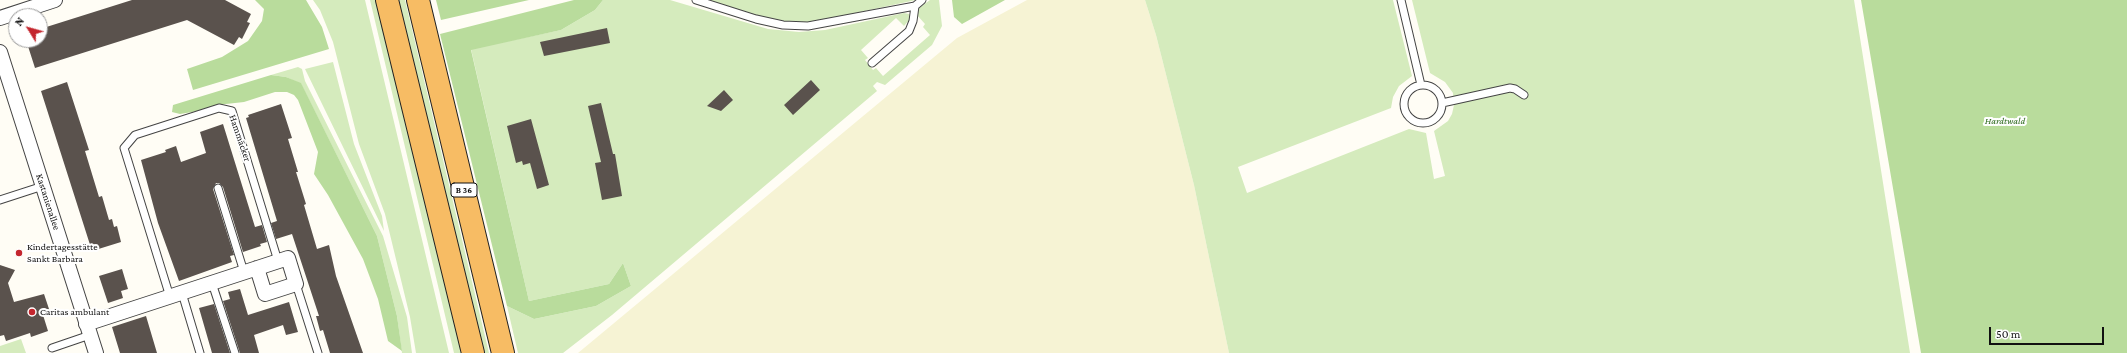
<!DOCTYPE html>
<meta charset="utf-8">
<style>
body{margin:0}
#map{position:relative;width:2127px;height:353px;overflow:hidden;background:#fffdf5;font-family:"Crimson Pro",serif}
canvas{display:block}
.north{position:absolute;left:8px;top:8px;width:40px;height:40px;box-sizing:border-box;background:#fff;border:1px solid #a0a0a0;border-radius:50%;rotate:307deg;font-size:11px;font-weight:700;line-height:16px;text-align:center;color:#111}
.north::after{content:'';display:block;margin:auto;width:14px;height:18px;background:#c4262e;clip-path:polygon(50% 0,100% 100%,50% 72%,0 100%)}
.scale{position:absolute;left:1989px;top:327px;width:115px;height:18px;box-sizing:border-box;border:2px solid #111;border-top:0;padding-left:5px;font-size:12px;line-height:14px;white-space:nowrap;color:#111;-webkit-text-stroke:3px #fff;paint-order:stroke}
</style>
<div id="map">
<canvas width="2127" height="353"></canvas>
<div class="north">N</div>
<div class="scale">50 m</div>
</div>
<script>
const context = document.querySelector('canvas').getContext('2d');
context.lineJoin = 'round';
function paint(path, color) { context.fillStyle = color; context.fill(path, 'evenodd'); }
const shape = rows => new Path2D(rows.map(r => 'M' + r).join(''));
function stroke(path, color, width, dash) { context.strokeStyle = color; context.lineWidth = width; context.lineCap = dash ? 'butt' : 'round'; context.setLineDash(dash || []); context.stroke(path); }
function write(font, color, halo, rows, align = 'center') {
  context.font = font + ' "Crimson Pro",serif'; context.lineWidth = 4; context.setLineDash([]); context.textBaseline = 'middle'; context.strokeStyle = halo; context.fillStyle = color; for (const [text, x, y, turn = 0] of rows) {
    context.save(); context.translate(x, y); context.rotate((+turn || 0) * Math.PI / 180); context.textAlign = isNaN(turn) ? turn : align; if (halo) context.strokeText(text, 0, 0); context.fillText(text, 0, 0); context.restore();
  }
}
paint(shape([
 [1027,0,1145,0,1156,35,1194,185,1229,353,578,353,957,38]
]), '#f6f3d4');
paint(shape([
 [313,0,365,0,449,353,416,353,410,317,385,214,359,144,333,42,320,10],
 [370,0,376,0,463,353,454,353],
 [397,0,405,0,489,353,483,353],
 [603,0,670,0,768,29,799,32,825,30,904,13,909,14,911,18,904,26,896,18,861,50,868,58,865,60,873,70,876,68,883,76,930,35,923,27,925,24,917,15,919,8,930,0,939,0,942,26,932,45,885,85,877,82,873,86,877,91,612,315,563,353,518,353,507,306,534,319,596,306,631,286,623,263,609,284,529,301,471,49,561,30,595,10],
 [707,0,916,0,809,23,784,21,754,15],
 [1145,0,1393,0,1412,76,1399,86,1393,97,1391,108,1238,167,1247,193,1409,129,1426,133,1434,179,1445,176,1434,131,1448,121,1452,114,1454,105,1453,93,1445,82,1430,73,1412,0,1854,0,1910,353,1229,353,1194,185,1156,35],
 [333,62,354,144,382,216,384,231,305,69],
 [298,67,302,69,305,81,383,236,407,317,412,353,402,353,397,316,377,236,301,84,286,77,271,75],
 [21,339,26,353,0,353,0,346]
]), '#d5ebbd');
paint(shape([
 [255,0,306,0,322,27,329,49,193,90,187,69,222,57,248,41,262,21,264,9],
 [436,0,529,0,441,20],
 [574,0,603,0,595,10,561,30,471,50,529,301,609,284,623,263,631,286,596,306,534,319,507,306,440,34],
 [952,0,1005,0,962,24,954,17],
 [1861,0,2127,0,2127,353,1921,353],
 [271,75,286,77,301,83,377,236,397,316,402,351,388,341,378,299,363,259,328,195,314,174,318,152,298,100,294,95,287,92,275,92,244,102,217,105,198,111,180,114,172,112,173,105]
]), '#b9dc9c');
paint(shape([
 [132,0,225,0,251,14,247,22,250,23,242,39,239,37,234,45,187,20,35,68,26,40,40,40,40,29],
 [607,28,610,43,544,56,540,42],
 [811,80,820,90,793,115,784,105],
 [67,82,89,150,85,151,99,197,102,196,109,220,112,219,114,227,117,226,121,242,92,251,41,91],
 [724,90,733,100,721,111,707,106],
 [601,103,613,154,615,154,622,196,602,200,595,163,601,162,588,106],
 [281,104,292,138,288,139,298,172,296,172,306,204,304,205,317,249,329,245,336,276,363,353,330,353,323,330,320,331,316,316,319,316,292,234,276,239,271,223,277,221,246,118,249,117,248,115],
 [531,119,549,185,537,189,530,163,523,165,522,161,516,163,507,126],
 [223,124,255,227,262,225,267,242,260,244,261,246,243,252,223,187,219,183,216,183,213,189,234,255,230,256,232,262,179,281,158,223,141,160,166,152,165,150,176,146,181,162,206,153,200,132],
 [0,265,15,270,8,283,14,302,44,294,50,312,43,315,48,331,31,337,30,333,6,341,4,335,0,336],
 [122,269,128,289,121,291,123,298,108,303,99,276],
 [240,289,248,315,289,302,298,332,286,335,283,325,254,335,259,353,240,353,223,301,230,299,228,292],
 [214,304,230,353,212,353,199,308],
 [146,316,157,353,120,353,112,327]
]), '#5a524d');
const service = shape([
 [696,0,756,19,783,25,808,26,915,6,922,0],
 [1401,0,1421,85],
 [872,63,909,31,913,21,915,6],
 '1404 104a19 19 0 1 1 38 0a19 19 0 1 1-38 0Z',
 [1442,103,1510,88,1515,89,1524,95],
 [218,188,244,272],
 [0,200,43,186],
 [212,283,235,353],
 [296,284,318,353],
 [182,293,200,353],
 [170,297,124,148,135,135,219,108,232,111,278,261],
 [52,348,90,335]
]);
const minor = shape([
 [0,18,55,0],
 [0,52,96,353],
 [86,324,288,258,296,284,265,294,257,268]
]);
const trunk = shape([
 [387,0,473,353],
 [418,0,503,353]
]);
stroke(service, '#444', 9);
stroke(minor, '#444', 16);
stroke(trunk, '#222', 24);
stroke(service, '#fff', 7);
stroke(minor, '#fff', 14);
stroke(trunk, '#f7bc64', 22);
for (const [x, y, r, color] of [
 [19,253,4,"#c4262e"],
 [32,312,4,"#c4262e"]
]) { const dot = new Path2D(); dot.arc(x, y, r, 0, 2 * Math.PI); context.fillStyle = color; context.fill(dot); stroke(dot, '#fff', 1.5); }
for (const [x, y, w] of [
 [464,190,26]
]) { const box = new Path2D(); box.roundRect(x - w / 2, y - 7, w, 14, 3); context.fillStyle = '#fff'; context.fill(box); stroke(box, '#111', 1); }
write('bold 9px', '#111', null, [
 ["B 36",464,190]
]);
write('italic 10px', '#2f6b1f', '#fff', [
 ["Hardtwald",2005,121]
]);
write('10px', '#111', '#fff', [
 ["Hammäcker",240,138,71],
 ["Kastanienallee",48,202,72]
]);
write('10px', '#111', '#fff', [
 ["Kindertagesstätte",27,247],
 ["Sankt Barbara",27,259],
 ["Caritas ambulant",40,312]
], 'left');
</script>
